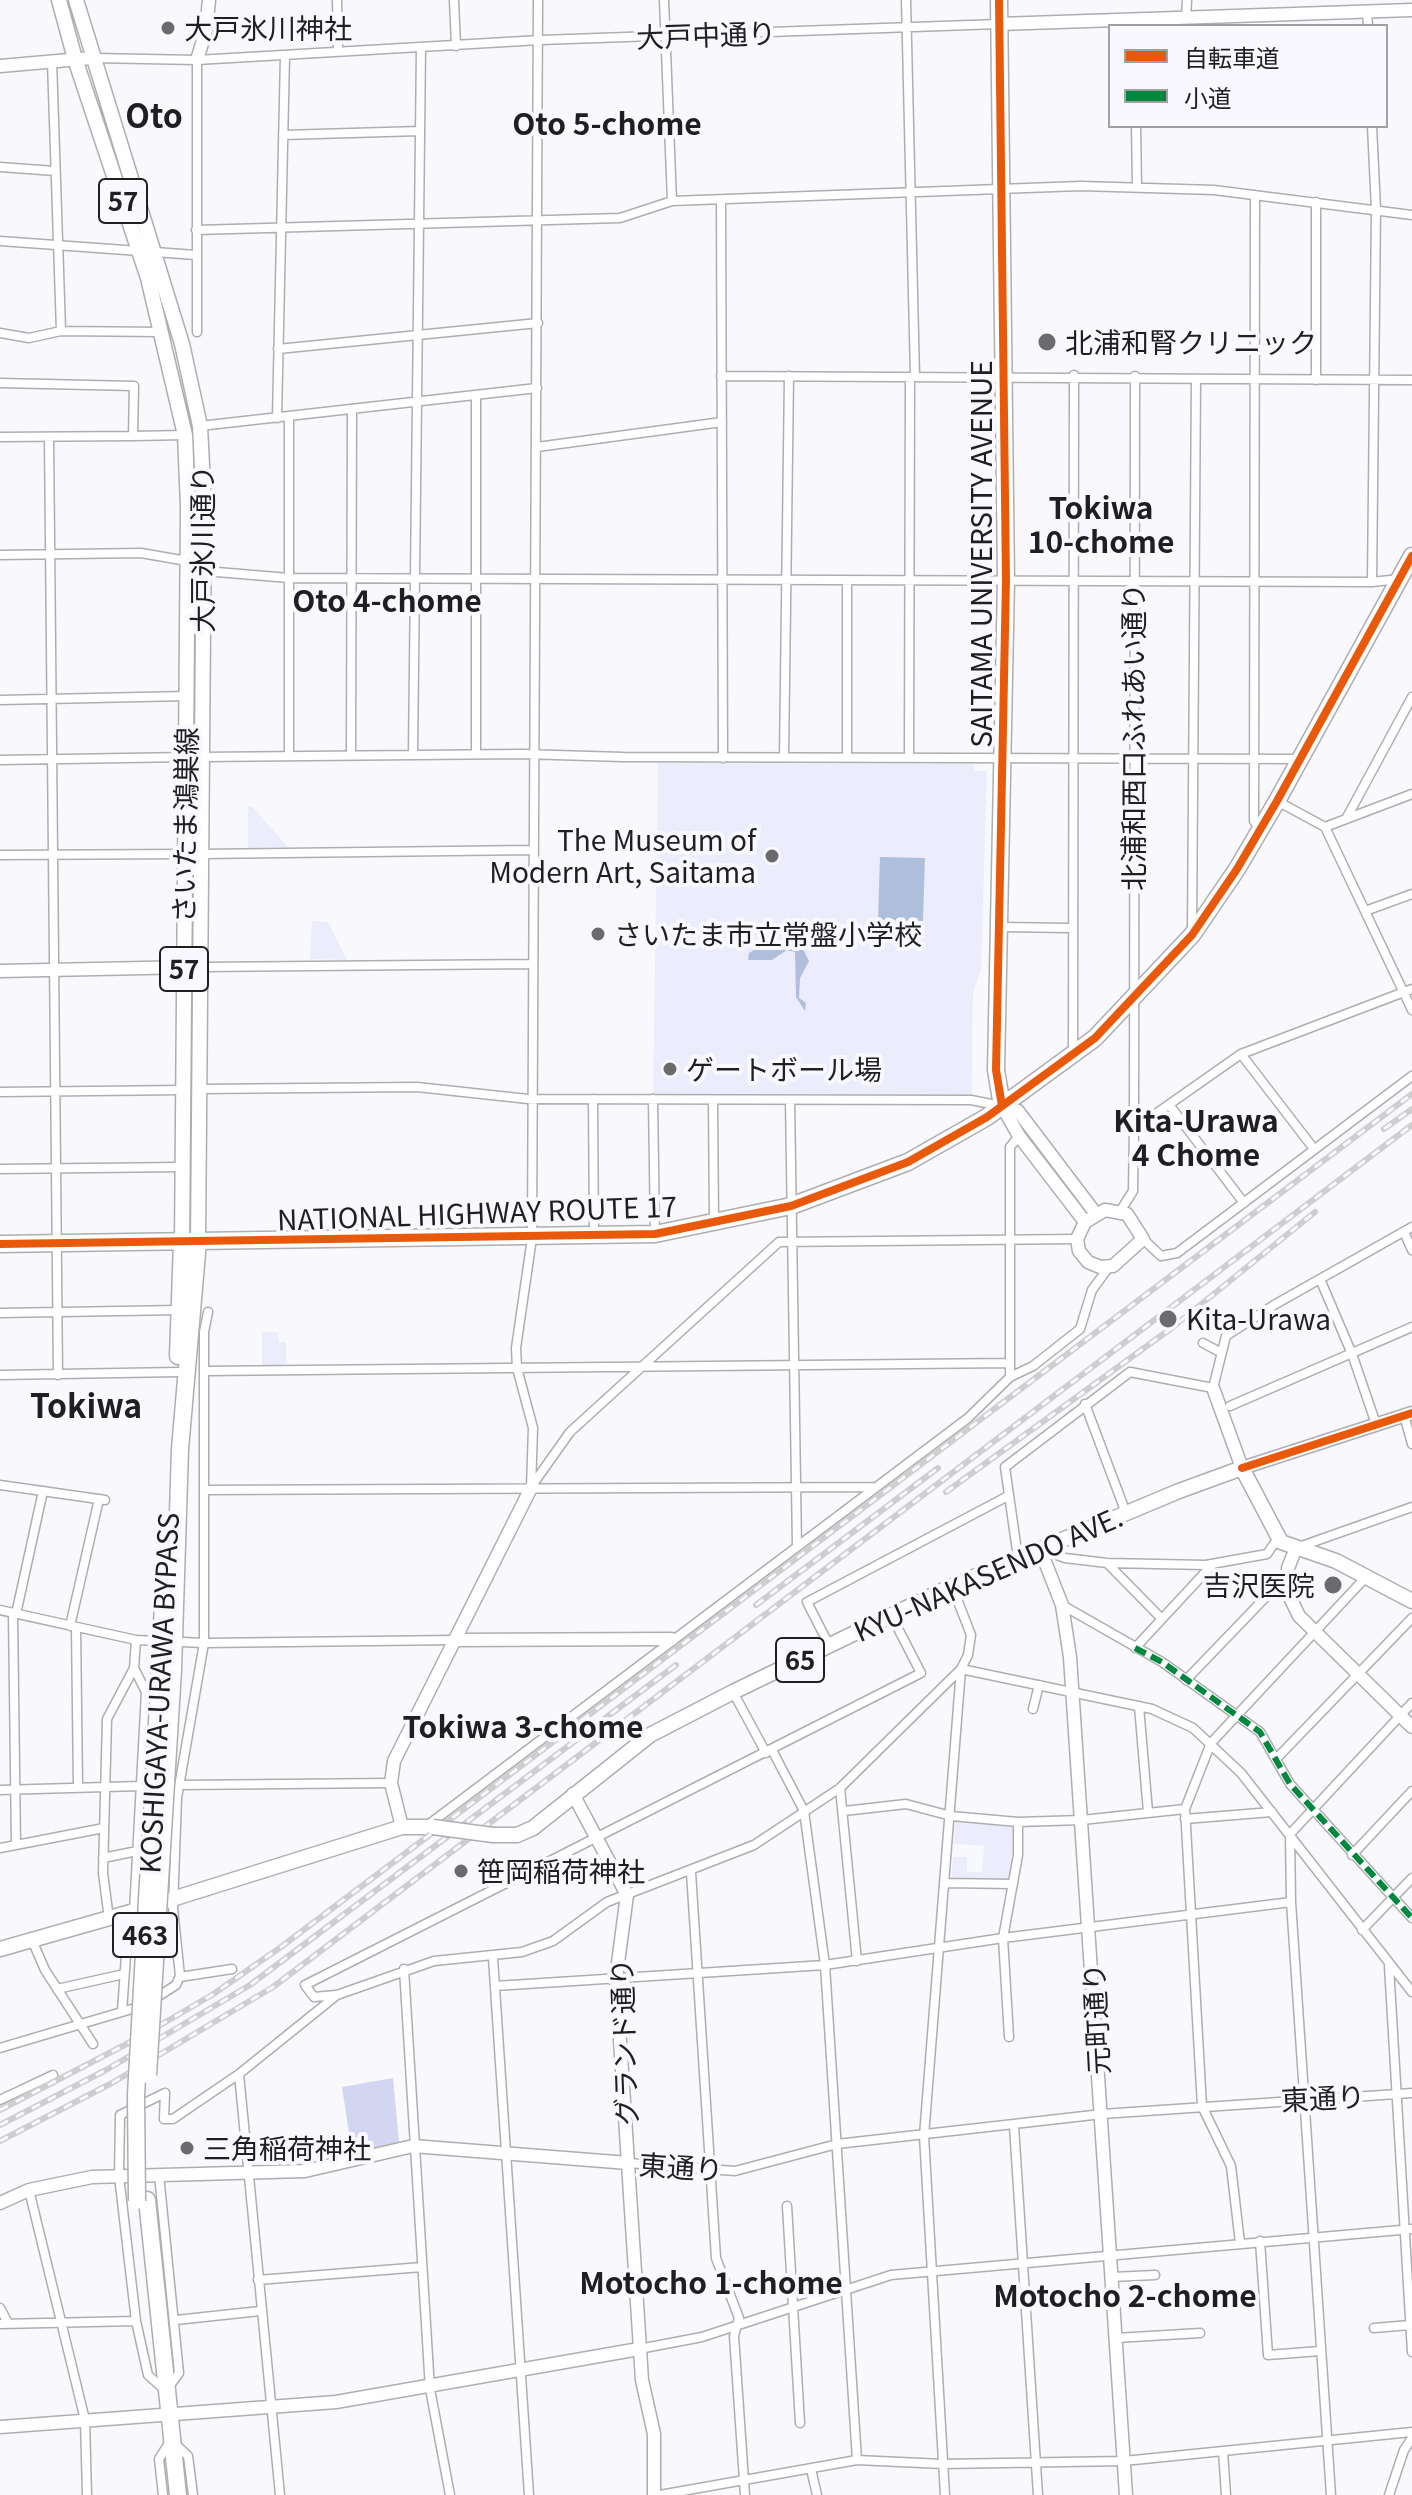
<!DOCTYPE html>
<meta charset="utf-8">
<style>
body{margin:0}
#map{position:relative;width:1412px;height:2495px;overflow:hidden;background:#f9f9fd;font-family:Georgia,"Noto Sans JP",serif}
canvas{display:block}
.legend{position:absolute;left:1108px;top:24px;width:280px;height:104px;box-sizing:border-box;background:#f8f8fe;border:2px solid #a1a1a5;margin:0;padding:10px 14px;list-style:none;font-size:24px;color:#1e1f20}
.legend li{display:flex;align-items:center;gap:16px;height:40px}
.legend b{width:40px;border:2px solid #a1a1a5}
</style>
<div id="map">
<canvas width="1412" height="2495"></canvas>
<ul class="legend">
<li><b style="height:10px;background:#e8590c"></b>自転車道</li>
<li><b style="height:10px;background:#00873e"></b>小道</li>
</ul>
</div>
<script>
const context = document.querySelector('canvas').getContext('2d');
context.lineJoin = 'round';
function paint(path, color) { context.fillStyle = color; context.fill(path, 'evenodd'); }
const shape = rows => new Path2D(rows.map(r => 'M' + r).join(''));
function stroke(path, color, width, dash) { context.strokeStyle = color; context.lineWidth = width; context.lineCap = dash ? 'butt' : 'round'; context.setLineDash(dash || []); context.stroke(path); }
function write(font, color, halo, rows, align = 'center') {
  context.font = font + ' Georgia,"Noto Sans JP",serif'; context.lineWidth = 8; context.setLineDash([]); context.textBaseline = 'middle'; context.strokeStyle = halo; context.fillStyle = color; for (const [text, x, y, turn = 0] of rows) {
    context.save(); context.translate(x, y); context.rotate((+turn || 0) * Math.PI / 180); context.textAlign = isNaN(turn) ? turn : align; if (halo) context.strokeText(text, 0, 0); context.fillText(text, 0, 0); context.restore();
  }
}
paint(shape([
 [658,763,974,764,974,771,987,771,981,970,973,993,972,1099,653,1097],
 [248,807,252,807,288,847,248,848],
 [312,921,328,922,347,960,310,959],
 [262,1332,278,1332,279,1342,286,1342,286,1365,262,1365],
 [955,1822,1015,1826,1009,1881,951,1880,953,1857,967,1857,967,1872,982,1872,984,1846,954,1844]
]), '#ebedfc');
paint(shape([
 [393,2078,399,2142,352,2153,342,2087]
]), '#d3d6f0');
paint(shape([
 [880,857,925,858,923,921,878,920],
 [792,943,803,949,809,961,800,978,799,998,806,1003,805,1011,796,997,795,952,787,950,772,960,748,960,749,953,754,950]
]), '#afbfdb');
const street = shape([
 [337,0,338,50],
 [454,0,456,46],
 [664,0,672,201],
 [906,0,915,376],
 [1367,12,1368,26],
 [1186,19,1187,0],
 [93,58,197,60,540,40,999,24],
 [197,60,197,332],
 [52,61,61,331],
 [1136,126,1137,187],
 [1372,126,1376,209,1372,582],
 [283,135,420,131],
 [0,167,55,171],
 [1255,195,1254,821,1260,830],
 [721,200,723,758],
 [196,230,620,218,672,201,1081,186,1214,190,1412,215],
 [0,241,139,251],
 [155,252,195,255],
 [0,333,29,338,61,331,161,332],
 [278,349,538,323],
 [721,376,1412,380],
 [1316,380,1316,202],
 [0,383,134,386,133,436,0,437],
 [476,396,476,754],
 [277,418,285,55],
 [200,426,537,388],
 [133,436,185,435],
 [49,437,58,1375],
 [537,447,722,422],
 [0,555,141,553,187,561,217,572,289,578,1372,582,1399,579],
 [847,580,847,757],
 [0,700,187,696],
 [413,754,421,47],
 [351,755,352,409],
 [289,756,289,417],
 [201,757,522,754,623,757,1301,759],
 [784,757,789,376],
 [909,757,910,377],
 [0,760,187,757],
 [1277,801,1325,827,1412,1010],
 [1346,819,1412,697],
 [1325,827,1412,794],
 [202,854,532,850],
 [0,855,186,854],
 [1368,910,1412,894],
 [1000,927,1072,928],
 [1192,930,1196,379],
 [202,967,532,964],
 [1241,1054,1314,1149],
 [1073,1055,1074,375],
 [200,1089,417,1087,528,1099,971,1100,1001,1106],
 [0,1092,184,1090],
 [593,1099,594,1234],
 [653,1099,655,1234],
 [713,1100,714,1224],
 [790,1100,797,1547],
 [1170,1106,1244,1203],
 [1134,1129,1241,1054,1412,989],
 [0,1169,182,1167],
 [1121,1210,1133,1191,1134,1129,1135,376],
 [1404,1232,1412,1250],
 [1143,1239,1161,1256,1177,1253,1412,1076],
 [1320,1279,1352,1354,1376,1424],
 [208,1312,204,1332,204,1643,454,1640],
 [0,1313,179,1310],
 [1203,1343,1220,1352],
 [205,1371,1010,1363],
 [0,1375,178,1372],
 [1010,1377,1010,1147,1019,1136],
 [1085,1404,1126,1513],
 [1230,1406,1412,1327],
 [1404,1415,1412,1444],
 [0,1485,105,1500],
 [531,1487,570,1432,779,1242,1077,1239],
 [531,1488,533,1428,517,1368,516,1348,532,1238,538,0],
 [205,1490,876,1487],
 [1296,1548,1412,1507],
 [1041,1549,1065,1558,1107,1563,1206,1565,1267,1554,1278,1538],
 [1018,1558,1005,1467,1130,1372,1213,1388,1226,1336,1274,1305,1412,1227],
 [1107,1563,1162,1619],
 [1062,1605,1162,1662,1260,1732,1290,1784,1412,1918],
 [0,1610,136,1640,204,1643,177,1798,173,1908,180,1976,176,1985,154,1999],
 [13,1613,16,1845],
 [16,1614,43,1491],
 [70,1626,99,1499],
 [76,1627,78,1787],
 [829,1645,807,1602,1008,1496],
 [1135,1648,1212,1565],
 [134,1668,146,1692,134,1911],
 [1186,1680,1287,1575],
 [733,1692,766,1753],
 [1139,1706,1148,1812],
 [1033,1709,1039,1685],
 [772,1750,804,1811,825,1965,857,2460],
 [1277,1758,1412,1618],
 [179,1785,391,1783],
 [840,1788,857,1961],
 [0,1790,141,1786],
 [844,1811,906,1804,951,1816,1018,1822,1082,1820,1185,1809],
 [1185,1819,1272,1812],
 [428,1825,968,1418,1010,1377,1033,1366,1080,1329,1092,1290,1109,1267],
 [0,1848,104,1828],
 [1352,1855,1412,1791],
 [103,1858,137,1851],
 [691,1872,716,2258,739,2318,734,2336,745,2495],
 [945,1883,1013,1884],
 [109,1919,103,1873,107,1719,134,1668,136,1640],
 [1362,1930,1412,1878],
 [32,1940,45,1970,93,2044],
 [493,1958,529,2495],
 [1389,1966,1412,2352],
 [404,1969,430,2389,450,2495],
 [180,1977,232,1969],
 [495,1986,825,1965,1003,1938,1291,1902],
 [57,1989,124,1974],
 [336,1995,314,1997,305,1985,921,1673,891,1615],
 [122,2012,129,1913],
 [1009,2037,1003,1938,1018,1855,1018,1822],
 [0,2048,142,2006],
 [239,2074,280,2495],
 [0,2100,53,2075],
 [1014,2126,1038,2495],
 [628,2163,735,2171,837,2144,1102,2114,1412,2093],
 [159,2175,179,2373,166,2391,148,2375,136,2321,119,2176,120,2115,165,2093,164,2119,173,2119,239,2074,337,1995,434,1961,522,1952,553,1941,607,1902,754,1845,840,1788,961,1669,1152,1709,1193,1728,1241,1773,1412,1992],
 [29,2190,85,2420,87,2495],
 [787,2206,800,2423],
 [1260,2241,1268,2355,1320,2351],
 [1240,2243,1231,2166,1202,2106,1185,1809,1211,1743,1366,1577],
 [1112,2277,1155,2275],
 [258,2280,422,2267],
 [0,2308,8,2323],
 [176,2320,260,2311],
 [0,2324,136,2321],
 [1374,2328,1410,2325],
 [1116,2338,1200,2333],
 [639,2349,702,2337,891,2275,1412,2229],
 [1223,2451,1226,2495],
 [811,2469,817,2495],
 [163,2495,159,2459,171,2440,188,2456,193,2495],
 [660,2495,857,2460,943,2464,1124,2461,1412,2432],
 [945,2495,924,2136,961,1669,968,1655,971,1635,952,1586],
 [1331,2495,1291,1902,1290,1834,1412,1703],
 [1389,2495,1404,2450,1412,2438]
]);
const secondary = shape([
 [999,24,1412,10],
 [197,60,206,30,209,0],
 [0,66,92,58],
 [0,971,191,967],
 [1002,1106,1018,1111,1096,1214],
 [1002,1106,1019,1136,1085,1222],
 [1105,1210,1127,1214,1143,1239,1113,1266,1100,1267,1088,1262,1079,1251,1077,1239,1085,1222,1105,1210],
 [1213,1388,1242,1468,1412,1413],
 [1296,1548,1288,1568,1287,1591,1299,1616,1412,1727],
 [1040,1549,1062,1605,1070,1657,1126,2495],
 [454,1640,672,1639],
 [573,1794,627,1895,616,1978,642,2380,654,2434,654,2495],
 [402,1827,391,1783,394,1761,531,1488],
 [0,2203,29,2190,92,2177,305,2171,413,2146,628,2163],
 [0,2427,336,2402,639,2349]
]);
const primary = shape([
 [59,0,75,59,148,278,185,435,188,507,182,1242],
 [76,0,182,344,200,426,204,506,198,1242],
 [493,1835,517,1835,533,1828,650,1735,733,1692,952,1586,1179,1491,1242,1468,1281,1542,1336,1561,1412,1601],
 [0,1949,134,1911,402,1827,433,1827]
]);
const highway = shape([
 [999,0,1006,580,996,1070,1002,1106],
 [0,1244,655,1234,791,1206,908,1162,987,1117,1095,1038,1192,935,1237,869,1277,801,1412,556],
 [178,1356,182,1242],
 [160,1669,163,1602],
 [173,1670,180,1449,198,1242],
 [147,2200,178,2495]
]);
stroke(street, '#aeaeb1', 11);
stroke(secondary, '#aeaeb1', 15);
stroke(primary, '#aeaeb1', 17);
stroke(highway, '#aeaeb1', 19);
stroke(street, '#fefeff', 8);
stroke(secondary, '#fefeff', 12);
stroke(primary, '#fefeff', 14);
stroke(highway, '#fefeff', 16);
const rail = shape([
 [1384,1129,1412,1109],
 [946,1492,1173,1327,1315,1212],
 [756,1605,938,1468],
 [0,2110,138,2038,212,1995,281,1947,1412,1094],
 [0,2125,106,2070,250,1985,676,1665],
 [0,2141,112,2083,273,1987,1412,1125]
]);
stroke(rail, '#cececf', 6);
stroke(rail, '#f8f8fe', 3, [9]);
const primaryBridge = shape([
 [433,1827,493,1835]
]);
const highwayBridge = shape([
 [148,2075,173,1670],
 [137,2201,136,2095,160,1669]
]);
stroke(primaryBridge, '#aeaeb1', 17, []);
stroke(highwayBridge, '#aeaeb1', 19, []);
stroke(primaryBridge, '#fefeff', 14);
stroke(highwayBridge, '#fefeff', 16);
stroke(shape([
 [1135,1648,1162,1662,1260,1732,1290,1784,1412,1918]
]), '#00873e', 6, [12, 6]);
stroke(shape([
 [999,0,1006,580,996,1070,1002,1106],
 [0,1244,655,1234,791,1206,908,1162,987,1117,1095,1038,1192,935,1237,869,1277,801,1412,556],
 [1242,1468,1412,1413]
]), '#e8590c', 8);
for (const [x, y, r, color] of [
 [168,28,8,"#6b6b6d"],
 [1047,342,10,"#6b6b6d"],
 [772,856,8,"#6b6b6d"],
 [598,934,8,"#6b6b6d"],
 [670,1069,8,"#6b6b6d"],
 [1168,1319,10,"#6b6b6d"],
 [1333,1585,10,"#6b6b6d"],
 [461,1871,8,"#6b6b6d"],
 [187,2148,8,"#6b6b6d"]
]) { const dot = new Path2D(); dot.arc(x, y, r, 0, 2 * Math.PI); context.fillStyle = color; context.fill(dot); stroke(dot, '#f8f8fe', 3); }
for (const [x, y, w] of [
 [123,201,48],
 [184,969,48],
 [800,1660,48],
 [145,1935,64]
]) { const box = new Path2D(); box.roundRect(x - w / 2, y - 22, w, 44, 6); context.fillStyle = '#f8f8fe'; context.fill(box); stroke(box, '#1e1f20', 2); }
write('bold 26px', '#1e1f20', null, [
 ["57",123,201],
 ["57",184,969],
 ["65",800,1660],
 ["463",145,1935]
]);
write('28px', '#1e1f20', '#f8f8fe', [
 ["大戸氷川神社",184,28],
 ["北浦和腎クリニック",1065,342],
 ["The Museum of",756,840,"right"],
 ["Modern Art, Saitama",756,872,"right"],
 ["さいたま市立常盤小学校",614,934],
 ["ゲートボール場",686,1069],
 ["Kita-Urawa",1186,1319],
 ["吉沢医院",1315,1585,"right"],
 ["笹岡稲荷神社",477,1871],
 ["三角稲荷神社",203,2148]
], 'left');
write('28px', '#1e1f20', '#f8f8fe', [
 ["大戸中通り",706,35,-2],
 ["大戸氷川通り",202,549,-90],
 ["SAITAMA UNIVERSITY AVENUE",981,554,-90],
 ["北浦和西口ふれあい通り",1133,737,-90],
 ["さいたま鴻巣線",185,825,-89],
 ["NATIONAL HIGHWAY ROUTE 17",477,1213,-2],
 ["KYU-NAKASENDO AVE.",988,1574,-24],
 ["KOSHIGAYA-URAWA BYPASS",159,1693,-87],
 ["元町通り",1096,2019,-93],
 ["グランド通り",624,2042,-92],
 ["東通り",1323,2098,-3],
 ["東通り",681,2167,4]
]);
write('bold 30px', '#1e1f20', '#f8f8fe', [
 ["Oto 5-chome",607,124],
 ["Tokiwa",1101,508],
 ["10-chome",1101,542],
 ["Oto 4-chome",387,601],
 ["Kita-Urawa",1196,1121],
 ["4 Chome",1196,1155],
 ["Tokiwa 3-chome",523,1727],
 ["Motocho 1-chome",711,2283],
 ["Motocho 2-chome",1125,2296]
]);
write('bold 32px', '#1e1f20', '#f8f8fe', [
 ["Oto",154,116],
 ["Tokiwa",86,1406]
]);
</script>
